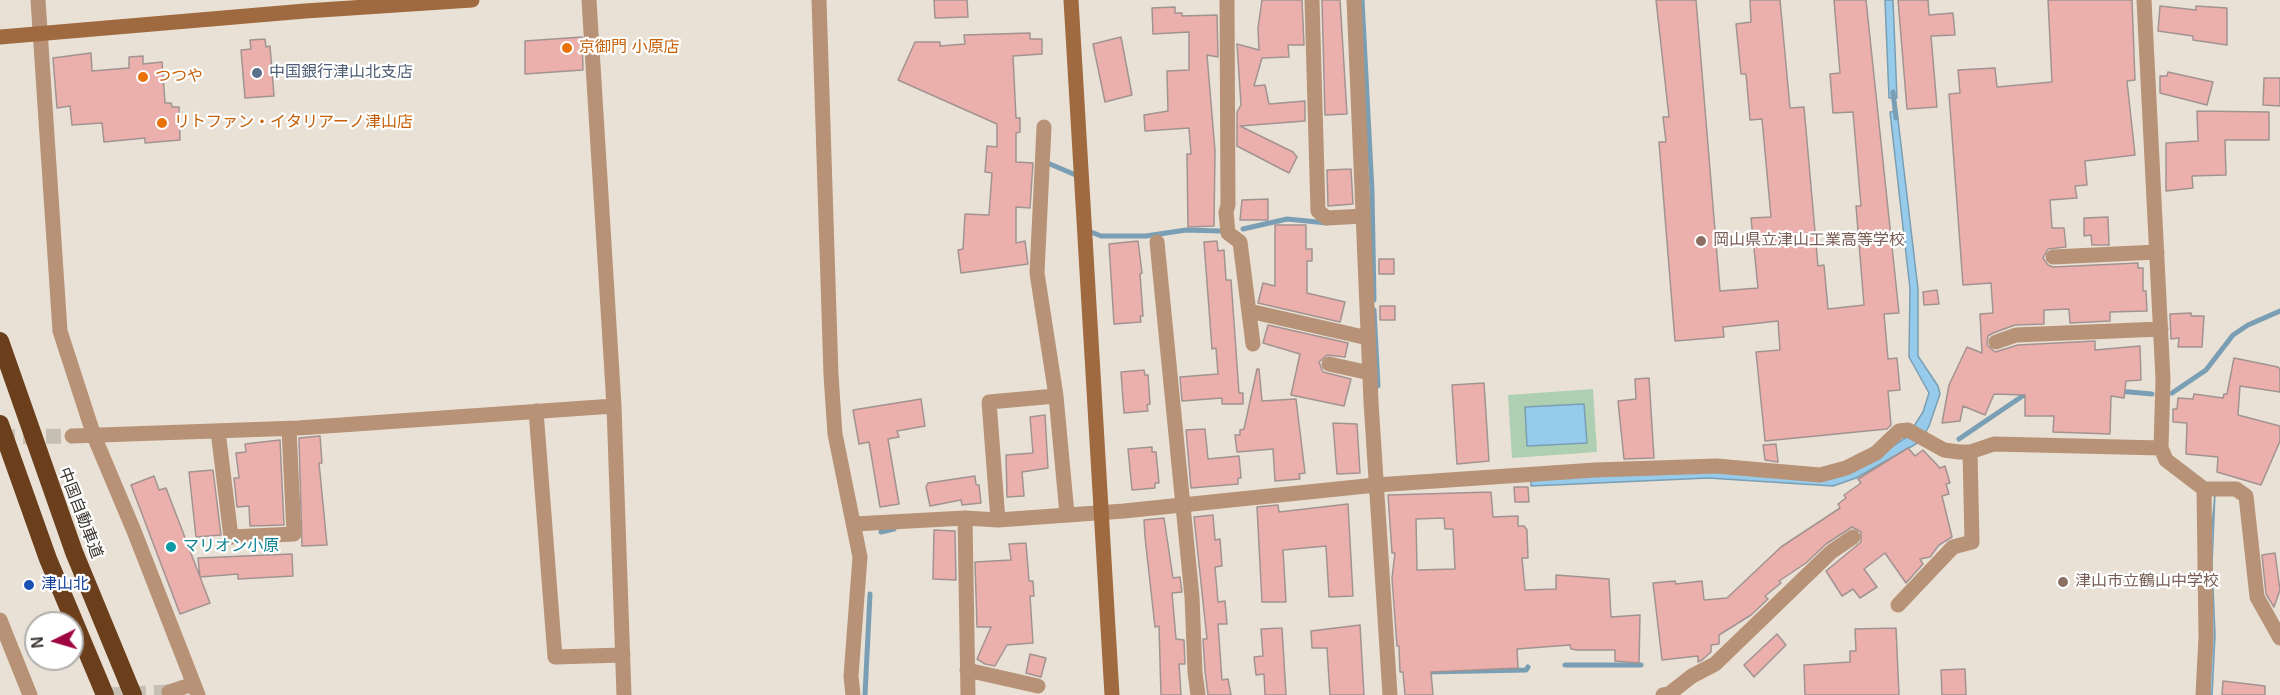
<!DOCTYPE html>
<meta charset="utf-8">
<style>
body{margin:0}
#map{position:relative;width:2280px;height:695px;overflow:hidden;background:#e9e1d5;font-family:Helvetica,sans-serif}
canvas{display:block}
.north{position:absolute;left:24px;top:611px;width:60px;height:60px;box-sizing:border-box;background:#fff;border:2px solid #b0aead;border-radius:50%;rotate:265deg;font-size:16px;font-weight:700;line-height:24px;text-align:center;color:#393531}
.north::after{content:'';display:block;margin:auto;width:21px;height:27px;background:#a10442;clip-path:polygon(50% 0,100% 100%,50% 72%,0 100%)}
</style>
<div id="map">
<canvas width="2280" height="695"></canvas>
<div class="north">N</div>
</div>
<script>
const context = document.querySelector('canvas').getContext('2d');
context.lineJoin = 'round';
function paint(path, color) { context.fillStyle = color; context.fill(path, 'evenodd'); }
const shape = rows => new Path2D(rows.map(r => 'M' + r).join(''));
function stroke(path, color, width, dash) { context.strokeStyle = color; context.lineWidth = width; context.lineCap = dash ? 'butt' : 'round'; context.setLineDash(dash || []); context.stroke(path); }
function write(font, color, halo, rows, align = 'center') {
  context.font = font + ' Helvetica,"Noto Sans JP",sans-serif'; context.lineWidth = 4.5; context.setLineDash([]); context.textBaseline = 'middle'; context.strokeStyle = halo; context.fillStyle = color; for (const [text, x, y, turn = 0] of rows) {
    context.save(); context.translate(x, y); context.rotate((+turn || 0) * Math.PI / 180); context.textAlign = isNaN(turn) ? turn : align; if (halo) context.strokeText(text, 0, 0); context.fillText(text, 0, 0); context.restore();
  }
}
paint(shape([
 [1593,389,1597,452,1512,458,1508,395]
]), '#aecfb2');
const water = shape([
 [1885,0,1893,0,1897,98,1889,98,1885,0],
 [1897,111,1918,289,1918,356,1938,386,1940,394,1929,426,1921,441,1856,478,1833,486,1708,478,1531,486,1531,478,1712,470,1795,477,1866,463,1907,437,1923,412,1929,393,1909,357,1910,289,1890,112,1897,111],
 [1584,404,1587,443,1527,446,1525,407,1584,404],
 [2215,493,2212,564,2215,635,2212,695,2210,695,2210,549,2215,493]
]);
paint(water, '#96cbeb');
stroke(water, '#7a9eb3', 1.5);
stroke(shape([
 [1362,0,1372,191,1374,300],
 [1893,92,1896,118],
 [1050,164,1078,176],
 [1243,229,1287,219,1327,223],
 [1086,230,1101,236,1146,236,1186,230,1220,231],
 [1374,310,1378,386],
 [2119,391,2152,394],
 [2172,393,2206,370,2233,335,2248,325,2280,311],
 [1959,439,2027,393],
 [881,532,894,529],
 [1565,665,1641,665],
 [1426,672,1526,670,1528,667],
 [865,695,870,594]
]), '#7a9eb3', 5);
const building = shape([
 [934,0,967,0,968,17,935,18,934,0],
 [1262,0,1302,0,1304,45,1288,45,1289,57,1262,58,1254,86,1265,85,1269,104,1305,101,1305,121,1240,126,1293,152,1297,157,1289,173,1237,146,1237,112,1241,105,1237,44,1259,50,1258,28,1262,0],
 [1322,0,1340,0,1347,114,1325,115,1322,0],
 [1656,0,1696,0,1720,291,1758,288,1751,218,1771,217,1762,119,1750,120,1746,74,1741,74,1736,24,1751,22,1750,0,1780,0,1790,108,1804,107,1818,266,1824,265,1828,309,1864,305,1856,206,1861,206,1853,112,1833,113,1830,74,1840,73,1834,0,1866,0,1899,313,1884,314,1888,359,1897,358,1900,390,1888,391,1891,425,1887,429,1765,441,1756,352,1780,350,1778,321,1723,327,1724,337,1675,341,1659,142,1666,142,1663,117,1669,117,1656,0],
 [1898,0,1928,0,1929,15,1953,13,1955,35,1931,36,1937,107,1907,109,1898,0],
 [2048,0,2132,0,2135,80,2127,81,2135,155,2085,161,2087,185,2075,186,2077,198,2050,200,2052,228,2064,228,2066,247,2048,249,2043,258,2048,265,2053,267,2138,263,2138,268,2143,268,2143,291,2146,291,2147,311,2110,312,2110,321,2070,323,2069,309,2044,310,2044,324,2015,325,1993,333,1988,336,1987,345,1995,352,2018,345,2095,341,2095,350,2140,346,2141,380,2126,381,2124,398,2111,396,2110,434,2053,432,2054,416,2025,416,2025,395,1994,394,1985,415,1963,406,1960,421,1942,423,1949,385,1967,347,1982,353,1980,314,1993,313,1991,283,1963,285,1949,94,1960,93,1958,70,1995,68,1997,87,2052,82,2048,0],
 [2160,6,2196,10,2196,6,2227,8,2227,45,2193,40,2193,36,2158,31,2160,6],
 [1175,7,1175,13,1182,13,1182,16,1217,15,1218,57,1207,55,1215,151,1214,226,1188,227,1187,154,1191,154,1189,128,1145,131,1144,115,1168,111,1167,71,1189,70,1189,32,1153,34,1152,8,1175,7],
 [1030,33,1030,39,1042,39,1042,54,1013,56,1016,118,1020,118,1020,132,1016,133,1016,162,1033,163,1030,208,1016,207,1016,243,1025,241,1028,264,961,273,958,250,963,249,965,214,989,215,992,173,985,172,987,146,997,147,997,124,898,80,915,42,940,42,940,46,965,44,964,35,1030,33],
 [582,37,583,70,525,74,525,41,582,37],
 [1121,37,1132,95,1105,102,1093,44,1121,37],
 [265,39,266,47,270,46,274,96,245,98,241,50,251,49,250,40,265,39],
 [91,53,92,71,129,68,129,57,143,56,143,64,162,62,165,103,171,103,172,107,179,107,180,140,145,143,145,138,104,142,102,123,72,125,70,106,57,108,53,58,91,53],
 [2168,72,2213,82,2207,105,2160,93,2160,76,2167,76,2168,72],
 [2264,78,2280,78,2280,106,2263,105,2264,78],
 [2197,111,2269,112,2269,140,2225,140,2226,175,2192,176,2193,188,2166,191,2166,143,2198,141,2197,111],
 [1351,169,1353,204,1328,206,1327,170,1351,169],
 [1268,199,1268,220,1240,220,1242,200,1268,199],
 [2108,217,2109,245,2092,245,2091,235,2084,236,2084,218,2108,217],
 [1275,225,1306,225,1306,249,1312,249,1312,261,1307,261,1307,293,1345,302,1340,322,1258,303,1263,283,1275,286,1275,225],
 [1138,241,1142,273,1140,274,1143,316,1140,316,1141,322,1114,324,1109,244,1138,241],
 [1217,241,1218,251,1224,250,1226,280,1231,280,1239,393,1243,393,1243,404,1222,404,1222,398,1182,401,1180,377,1218,374,1216,348,1212,349,1204,242,1217,241],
 [1379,259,1394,259,1394,274,1379,274,1379,259],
 [1937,290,1939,304,1924,305,1923,292,1937,290],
 [1380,306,1395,306,1395,320,1380,320,1380,306],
 [2191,313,2191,316,2204,316,2202,347,2178,347,2179,338,2171,339,2170,314,2191,313],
 [1268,325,1348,343,1345,357,1327,355,1319,362,1323,372,1351,379,1344,406,1291,395,1300,354,1263,343,1268,325],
 [2234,358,2278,367,2280,369,2280,392,2240,386,2238,415,2280,426,2280,441,2261,485,2217,472,2218,457,2186,454,2187,423,2173,422,2173,409,2177,409,2178,398,2193,399,2194,394,2223,398,2224,394,2227,394,2234,358],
 [1257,369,1259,369,1262,401,1296,399,1305,473,1299,474,1300,479,1275,481,1273,449,1237,452,1235,435,1240,435,1240,430,1244,429,1257,369],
 [1144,370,1145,375,1148,375,1150,404,1147,405,1148,411,1124,413,1121,372,1144,370],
 [1649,378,1654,458,1624,459,1618,401,1636,399,1635,379,1649,378],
 [1484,383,1489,461,1457,464,1452,385,1484,383],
 [921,399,925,426,897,431,899,437,888,439,899,504,880,507,869,442,859,444,853,410,921,399],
 [1045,415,1048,468,1022,472,1024,496,1007,497,1006,455,1033,453,1030,417,1045,415],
 [1333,423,1357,424,1360,473,1337,474,1333,423],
 [1205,429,1208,459,1239,456,1241,478,1238,478,1238,484,1191,488,1186,430,1205,429],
 [320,436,322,463,319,463,327,545,302,546,299,438,320,436],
 [280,440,284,525,250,526,249,506,237,507,234,478,239,478,236,453,246,452,245,444,280,440],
 [1776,444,1778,462,1765,460,1763,445,1776,444],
 [1152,447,1152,452,1156,452,1159,483,1155,483,1155,488,1132,490,1128,449,1152,447],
 [1908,448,1915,456,1923,450,1940,468,1945,466,1950,483,1946,484,1949,494,1942,496,1952,537,1939,545,1930,557,1920,559,1923,564,1906,583,1885,553,1864,569,1877,587,1860,598,1853,589,1842,596,1826,571,1861,542,1861,532,1852,527,1826,544,1806,563,1779,581,1781,583,1765,596,1768,599,1751,615,1719,635,1719,644,1711,645,1711,652,1702,660,1698,662,1698,656,1662,660,1653,583,1675,581,1676,584,1702,581,1704,600,1727,598,1781,547,1840,508,1838,504,1846,498,1844,495,1861,483,1858,479,1908,448],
 [213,470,221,535,196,537,189,472,213,470],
 [154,476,159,490,166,488,210,603,180,614,131,485,154,476],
 [975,476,976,485,979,485,981,503,962,505,961,500,930,506,926,487,928,483,975,476],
 [1514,487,1528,487,1529,502,1515,502,1514,487],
 [1491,492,1493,517,1518,516,1518,526,1524,526,1527,530,1528,558,1522,558,1525,590,1556,589,1556,575,1609,579,1611,617,1640,615,1639,663,1615,661,1615,650,1577,650,1571,649,1570,645,1517,649,1518,668,1431,672,1433,695,1405,695,1403,672,1400,672,1399,646,1397,646,1392,578,1395,553,1392,553,1388,495,1491,492],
 [1444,518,1445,529,1453,529,1455,569,1417,570,1416,519,1444,518],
 [1348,504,1353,596,1329,597,1326,546,1283,550,1286,602,1262,602,1257,507,1278,505,1279,512,1348,504],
 [1213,515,1215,540,1220,539,1222,566,1215,567,1218,602,1225,601,1227,624,1218,624,1222,680,1228,679,1231,695,1208,695,1205,671,1203,639,1207,639,1194,517,1213,515],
 [1164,518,1173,578,1180,577,1182,592,1172,593,1176,639,1184,640,1185,664,1179,664,1181,695,1161,695,1159,626,1155,627,1145,537,1144,520,1164,518],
 [934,530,955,531,956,580,933,579,934,530],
 [1026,543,1029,581,1033,581,1034,596,1030,596,1033,643,1007,645,995,666,985,664,977,659,991,627,977,627,975,562,1011,560,1009,544,1026,543],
 [2275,553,2280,590,2274,607,2266,594,2262,555,2275,553],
 [292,554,293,576,238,579,238,574,200,577,198,558,292,554],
 [1360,625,1364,695,1330,695,1327,648,1312,648,1311,631,1360,625],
 [1282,628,1286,695,1265,695,1264,674,1256,675,1254,657,1263,656,1261,629,1282,628],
 [1896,628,1899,695,1805,695,1804,665,1850,662,1850,651,1856,651,1855,629,1896,628],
 [1777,634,1786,645,1754,677,1744,665,1777,634],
 [1030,654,1046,658,1041,677,1026,673,1030,654],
 [1965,669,1966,695,1942,695,1941,670,1965,669],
 [2223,681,2265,686,2265,695,2222,695,2223,681]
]);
paint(building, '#ebafac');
stroke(building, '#a29392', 1.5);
stroke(shape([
 [0,437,72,436],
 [108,695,169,692]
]), '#c6bfb4', 15, [15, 8]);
stroke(shape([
 [38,0,60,331,94,436,134,531,198,695],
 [589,0,614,406,624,695],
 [819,0,831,375,835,434,860,557,851,676,853,695],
 [1227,0,1228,205,1226,212,1228,233,1240,242,1253,344],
 [1312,0,1318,211,1327,218,1363,216],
 [1354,0,1371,402,1390,695],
 [2144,0,2163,379,2161,448,2166,460,2204,489,2236,489,2246,496,2257,597,2280,638],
 [1044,127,1037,273,1056,396,1067,514],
 [1157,242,1192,597,1195,672,1198,695],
 [2053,257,2157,252],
 [1249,311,1368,338],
 [1996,342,2016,335,2161,329],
 [1329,364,1370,373],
 [536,411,555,657,623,655],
 [218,431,231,537,294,534,289,429],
 [72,436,298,428,614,406],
 [965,518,968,695],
 [998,520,989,402,1056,396],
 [854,524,965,518,998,520,1124,511,1376,485,1595,470,1716,466,1820,475,1846,468,1876,453,1899,431,1908,430,1944,450,1959,452,1970,452,1994,444,2161,448],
 [1898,605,1953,547,1972,542,1970,452],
 [0,620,30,695],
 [967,670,1038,686],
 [169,692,193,684],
 [1663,695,1669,694,1692,676,1715,664,1831,552,1853,537],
 [2203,695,2206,637,2204,489]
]), '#b79277', 15);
stroke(shape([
 [1071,0,1112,695],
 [0,37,305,11,472,0]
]), '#a06a41', 15);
stroke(shape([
 [0,341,74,552,133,695],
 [0,424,48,559,105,695]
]), '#6b3f1b', 18);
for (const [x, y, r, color] of [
 [567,48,6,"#e8710a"],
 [257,73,6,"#5c6f8a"],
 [143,77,6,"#e8710a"],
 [162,123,6,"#e8710a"],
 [1701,241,6,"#8d6e63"],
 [171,547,6,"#0f9aa8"],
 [2063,582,6,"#8d6e63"],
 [29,585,6,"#1a4fb4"]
]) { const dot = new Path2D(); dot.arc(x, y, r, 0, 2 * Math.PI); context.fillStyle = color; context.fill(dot); stroke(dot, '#fff', 2); }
write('16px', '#c56008', '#fff', [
 ["京御門 小原店",579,48],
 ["つつや",155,77],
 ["リトファン・イタリアーノ津山店",174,123]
], 'left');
write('16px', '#4e5e75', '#fff', [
 ["中国銀行津山北支店",269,73]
], 'left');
write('16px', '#785e54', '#fff', [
 ["岡山県立津山工業高等学校",1713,241],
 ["津山市立鶴山中学校",2075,582]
], 'left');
write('16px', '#393531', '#fff', [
 ["中国自動車道",80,513,69]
]);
write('16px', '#0d838f', '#fff', [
 ["マリオン小原",183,547]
], 'left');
write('16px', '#164399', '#fff', [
 ["津山北",41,585]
], 'left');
</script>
